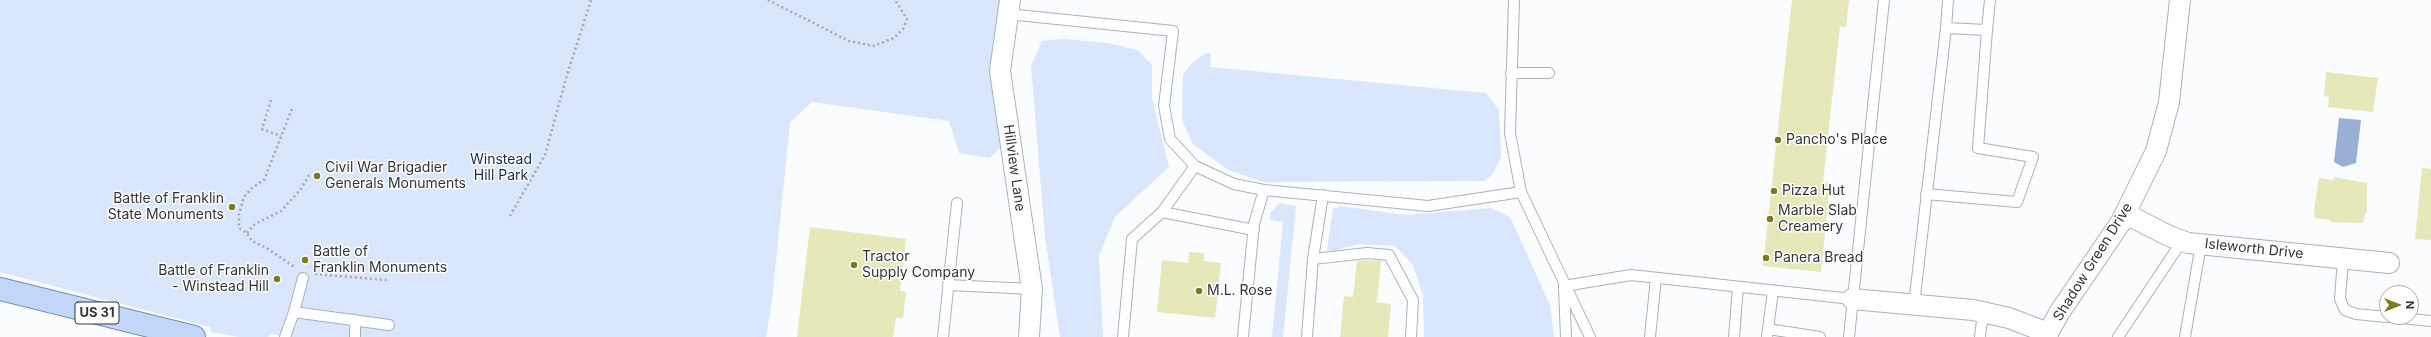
<!DOCTYPE html>
<style>
body{margin:0}
#map{position:relative;width:2431px;height:337px;overflow:hidden;background:#fafcfe;font-family:Inter,sans-serif}
canvas{display:block}
.north{position:absolute;left:2379px;top:285px;width:40px;height:40px;box-sizing:border-box;background:#fff;border:1px solid #adaeaf;border-radius:50%;rotate:90deg;font-size:11px;font-weight:700;line-height:16px;text-align:center;color:#323438}
.north::after{content:'';display:block;margin:auto;width:14px;height:18px;background:#7b7b22;clip-path:polygon(50% 0,100% 100%,50% 72%,0 100%)}
</style>
<div id="map">
<canvas width="2431" height="337"></canvas>
<div class="north">N</div>
</div>
<script>
const context = document.querySelector('canvas').getContext('2d');
context.lineJoin = 'round';
function paint(path, color) { context.fillStyle = color; context.fill(path, 'evenodd'); }
const shape = rows => new Path2D(rows.map(r => 'M' + r).join(''));
function stroke(path, color, width, dash) { context.strokeStyle = color; context.lineWidth = width; context.lineCap = dash ? 'butt' : 'round'; context.setLineDash(dash || []); context.stroke(path); }
function write(font, color, halo, rows, align = 'center') {
  context.font = font + ' Inter,sans-serif'; context.lineWidth = 3; context.setLineDash([]); context.textBaseline = 'middle'; context.strokeStyle = halo; context.fillStyle = color; for (const [text, x, y, turn = 0] of rows) {
    context.save(); context.translate(x, y); context.rotate((+turn || 0) * Math.PI / 180); context.textAlign = isNaN(turn) ? turn : align; if (halo) context.strokeText(text, 0, 0); context.fillText(text, 0, 0); context.restore();
  }
}
paint(shape([
 [0,0,1002,0,997,119,1001,147,990,158,959,153,949,121,812,102,790,122,772,301,766,337,291,337,270,334,268,337,239,337,211,332,210,327,0,272],
 [1064,39,1107,43,1138,50,1152,65,1152,98,1169,167,1115,217,1099,256,1103,337,1060,337,1045,236,1031,66,1042,41],
 [1206,53,1211,53,1210,67,1486,93,1499,110,1501,157,1493,174,1484,181,1263,182,1228,170,1193,144,1182,120,1183,75,1193,62],
 [1280,203,1296,206,1283,337,1272,337,1283,222,1270,220,1271,212],
 [1341,206,1404,215,1491,208,1510,217,1550,305,1554,337,1424,337,1423,295,1413,265,1395,246,1359,244,1332,251,1327,250,1333,209]
]), '#dae6fc');
paint(shape([
 [2339,118,2361,120,2356,163,2343,167,2334,162]
]), '#9aafd6');
paint(shape([
 [1792,0,1849,0,1846,27,1840,26,1823,182,1830,183,1821,272,1763,266],
 [2326,72,2378,78,2373,112,2328,107,2329,97,2324,96],
 [2422,168,2431,169,2431,240,2415,239],
 [2334,177,2367,183,2367,213,2365,213,2363,223,2330,222,2330,220,2315,218,2314,210,2319,178,2334,180],
 [810,227,906,239,900,291,906,292,903,318,896,318,893,337,797,337],
 [1189,252,1204,253,1204,261,1221,263,1215,318,1157,312,1162,260,1188,263],
 [1367,260,1381,261,1377,302,1391,304,1388,337,1340,337,1344,296,1353,297,1357,261]
]), '#e7e8b9');
const lane = shape([
 [1514,0,1510,133,1521,192,1590,337],
 [1948,0,1946,28,1987,30,1990,0],
 [1008,14,1173,31,1164,106,1170,139,1195,166,1234,184,1264,190,1428,206,1521,192],
 [1511,73,1549,73],
 [1926,194,2017,202,2033,157,1978,148,1987,30],
 [1162,212,1254,230],
 [2343,258,2340,299,2345,310,2356,314,2387,317],
 [1313,259,1367,253,1389,255,1413,300,1411,337],
 [948,285,1032,289],
 [1564,286,1631,275,1852,299],
 [1564,288,1566,337],
 [1914,305,1946,28],
 [294,312,303,278],
 [2391,317,2431,321],
 [1768,329,1820,337],
 [285,337,294,312,389,325],
 [355,337,355,320],
 [943,337,957,203],
 [1123,337,1132,239,1162,212,1195,166],
 [1243,337,1254,224,1264,190],
 [1307,337,1313,259,1323,195],
 [1650,337,1656,278],
 [1734,337,1738,287],
 [1767,337,1773,291],
 [1849,337,1884,0],
 [1980,337,1983,312],
 [2118,337,2182,241],
 [2185,337,2201,244]
]);
const street = shape([
 [1010,0,1000,71,1032,289,1029,337],
 [2126,214,2169,236,2188,243,2389,263],
 [1852,299,1973,310,2009,318,2048,333],
 [2046,337,2059,313,2121,222,2156,151,2169,102,2180,0]
]);
const primary = shape([
 [0,289,194,337]
]);
stroke(lane, '#abb0bb', 12);
stroke(street, '#abb0bb', 22);
stroke(primary, '#768bb3', 24);
stroke(shape([
 [768,0,849,41,874,46,894,38,903,29,907,19,895,0],
 [271,100,262,129,281,136],
 [292,109,264,180,252,188,244,197,239,214,239,228,247,233,252,241,268,249,296,268],
 [510,216,545,155,567,75,591,0],
 [247,233,255,224,281,211,301,189,309,175],
 [315,274,387,280]
]), '#a6a8ab', 2.5, [2, 3]);
stroke(lane, '#fff', 10);
stroke(street, '#fff', 20);
stroke(primary, '#c2d6f9', 22);
for (const [x, y, r, color] of [
 [1778,140,4,"#7b7b22"],
 [317,176,4,"#7b7b22"],
 [1774,191,4,"#7b7b22"],
 [232,207,4,"#7b7b22"],
 [1770,219,4,"#7b7b22"],
 [1766,258,4,"#7b7b22"],
 [305,260,4,"#7b7b22"],
 [854,265,4,"#7b7b22"],
 [277,279,4,"#7b7b22"],
 [1199,291,4,"#7b7b22"]
]) { const dot = new Path2D(); dot.arc(x, y, r, 0, 2 * Math.PI); context.fillStyle = color; context.fill(dot); stroke(dot, '#fff', 1.5); }
for (const [x, y, w] of [
 [97,313,44]
]) { const box = new Path2D(); box.roundRect(x - w / 2, y - 11, w, 22, 3); context.fillStyle = '#fff'; context.fill(box); stroke(box, '#323438', 1); }
write('bold 13px', '#323438', null, [
 ["US 31",97,313]
]);
write('14px', '#323438', '#fff', [
 ["Pancho's Place",1786,140],
 ["Civil War Brigadier",325,168],
 ["Generals Monuments",325,184],
 ["Pizza Hut",1782,191],
 ["Battle of Franklin",224,199,"right"],
 ["State Monuments",224,215,"right"],
 ["Marble Slab",1778,211],
 ["Creamery",1778,227],
 ["Battle of",313,252],
 ["Franklin Monuments",313,268],
 ["Tractor",862,257],
 ["Supply Company",862,273],
 ["Panera Bread",1774,258],
 ["Battle of Franklin",269,271,"right"],
 ["- Winstead Hill",269,287,"right"],
 ["M.L. Rose",1207,291]
], 'left');
write('14px', '#122a59', '#fff', [
 ["Winstead",501,160],
 ["Hill Park",501,176]
]);
write('14px', '#323438', '#fff', [
 ["Hillview Lane",1014,168,82],
 ["Isleworth Drive",2254,249,6],
 ["Shadow Green Drive",2093,262,-58]
]);
</script>
